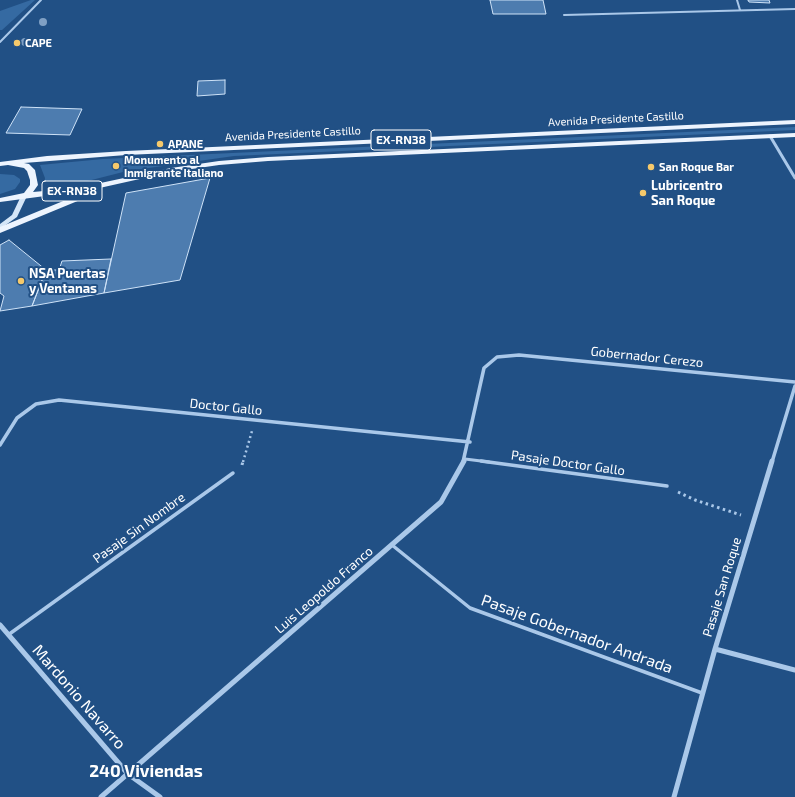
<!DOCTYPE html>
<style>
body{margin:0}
canvas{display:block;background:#215085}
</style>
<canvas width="795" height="797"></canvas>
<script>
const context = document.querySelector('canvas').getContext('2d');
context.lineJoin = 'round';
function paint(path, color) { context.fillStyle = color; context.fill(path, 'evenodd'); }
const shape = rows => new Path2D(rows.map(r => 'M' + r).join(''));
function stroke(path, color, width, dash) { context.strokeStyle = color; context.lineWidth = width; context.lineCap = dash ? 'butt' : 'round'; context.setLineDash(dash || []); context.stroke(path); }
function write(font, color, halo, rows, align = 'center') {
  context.font = font + ' "Exo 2",sans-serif'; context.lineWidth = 4; context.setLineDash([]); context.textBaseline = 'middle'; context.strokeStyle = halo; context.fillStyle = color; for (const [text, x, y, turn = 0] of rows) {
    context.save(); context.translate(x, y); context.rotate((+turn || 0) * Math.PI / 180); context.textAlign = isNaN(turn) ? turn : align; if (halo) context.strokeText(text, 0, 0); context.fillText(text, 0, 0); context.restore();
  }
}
paint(shape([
 [31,0,35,0,2,30,0,30,0,11],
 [795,127,795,130,234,156,127,171,60,188,44,189,45,178,40,165,103,159],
 [0,174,14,175,20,179,20,182,15,189,0,194]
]), '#356aa2');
const building = shape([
 [490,0,543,0,546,14,493,14,490,0],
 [748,0,769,0,770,3,749,2,748,0],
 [225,80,225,94,197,96,198,81,225,80],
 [21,107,82,109,70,135,6,133,21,107],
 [210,178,180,280,104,293,126,193,210,178],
 [9,240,46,270,32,306,0,311,4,296,0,293,0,245,9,240],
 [111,259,104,293,32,306,46,270,59,270,62,261,111,259]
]);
paint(building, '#4d7caf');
stroke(building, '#cee2f7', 1);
stroke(shape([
 [243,462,252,431]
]), '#aac8e9', 2.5, [2, 3]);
stroke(shape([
 [242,465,243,461],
 [678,492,695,500,741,515]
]), '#aac8e9', 3, [2.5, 3.5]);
stroke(shape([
 [737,0,740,10],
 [564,15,795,9],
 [0,42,41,0]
]), '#aac8e9', 2);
stroke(shape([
 [465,459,489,462]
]), '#aac8e9', 3);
stroke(shape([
 [481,461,667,486],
 [392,545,470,608,702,693],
 [8,635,233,473]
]), '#aac8e9', 3.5);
stroke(shape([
 [770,136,795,178]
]), '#aac8e9', 3);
stroke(shape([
 [0,445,17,418,36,404,59,400,470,442],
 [463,462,484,368,497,357,519,355,795,382],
 [772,462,795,386]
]), '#aac8e9', 3.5);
stroke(shape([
 [0,625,128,774,160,797],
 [715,649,795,670],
 [101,797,441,502,464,461],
 [674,797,715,649,772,461]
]), '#aac8e9', 5);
paint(shape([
 [24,194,27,196,17,217,0,229,0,224,12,215,21,196,24,194]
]), '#d4e5f7');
paint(shape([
 [795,120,795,124,126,155,24,163,29,164,35,170,38,185,33,192,77,188,171,168,219,161,268,157,795,133,795,137,268,161,219,165,171,172,95,189,98,191,97,193,0,233,0,227,90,190,0,202,0,198,24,193,30,185,30,180,27,171,24,168,8,165,0,166,0,162,47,156,126,151,795,120]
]), '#edf4fe');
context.fillStyle = '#80a0c4';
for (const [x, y] of [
 [43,22],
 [25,42]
]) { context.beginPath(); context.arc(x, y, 4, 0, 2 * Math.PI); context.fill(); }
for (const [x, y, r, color] of [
 [17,43,4,"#f6c96b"],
 [160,144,4,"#f6c96b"],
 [116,166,4,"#f6c96b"],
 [651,167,4,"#f6c96b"],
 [643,193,4,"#f6c96b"],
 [21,281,4,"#f6c96b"]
]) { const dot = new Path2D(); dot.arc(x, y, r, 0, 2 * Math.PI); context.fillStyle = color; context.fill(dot); stroke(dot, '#215085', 1.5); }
write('bold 11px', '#fff', '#215085', [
 ["CAPE",25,43],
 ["APANE",168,144],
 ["Monumento al",124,160],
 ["Inmigrante Italiano",124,173],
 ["San Roque Bar",659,167]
], 'left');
write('11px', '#fff', '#215085', [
 ["Avenida Presidente Castillo",616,119,-3],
 ["Avenida Presidente Castillo",293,134,-3]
]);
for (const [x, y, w] of [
 [401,140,60],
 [72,191,60]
]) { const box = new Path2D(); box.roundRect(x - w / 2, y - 10, w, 20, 3); context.fillStyle = '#215085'; context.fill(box); stroke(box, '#fff', 1); }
write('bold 12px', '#fff', null, [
 ["EX-RN38",401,140],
 ["EX-RN38",72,191]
]);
write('bold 13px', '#fff', '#215085', [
 ["Lubricentro",651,186],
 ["San Roque",651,201],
 ["NSA Puertas",29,274],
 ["y Ventanas",29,289]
], 'left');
write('13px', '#fff', '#215085', [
 ["Gobernador Cerezo",647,357,6],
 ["Doctor Gallo",226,407,6],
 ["Pasaje Doctor Gallo",568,463,8],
 ["Pasaje Sin Nombre",139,528,-36],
 ["Pasaje San Roque",722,587,-73],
 ["Luis Leopoldo Franco",324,590,-41]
]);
write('16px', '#fff', '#215085', [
 ["Pasaje Gobernador Andrada",577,634,20],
 ["Mardonio Navarro",79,697,49]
]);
write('bold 17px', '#fff', '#215085', [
 ["240 Viviendas",146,771]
]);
</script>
